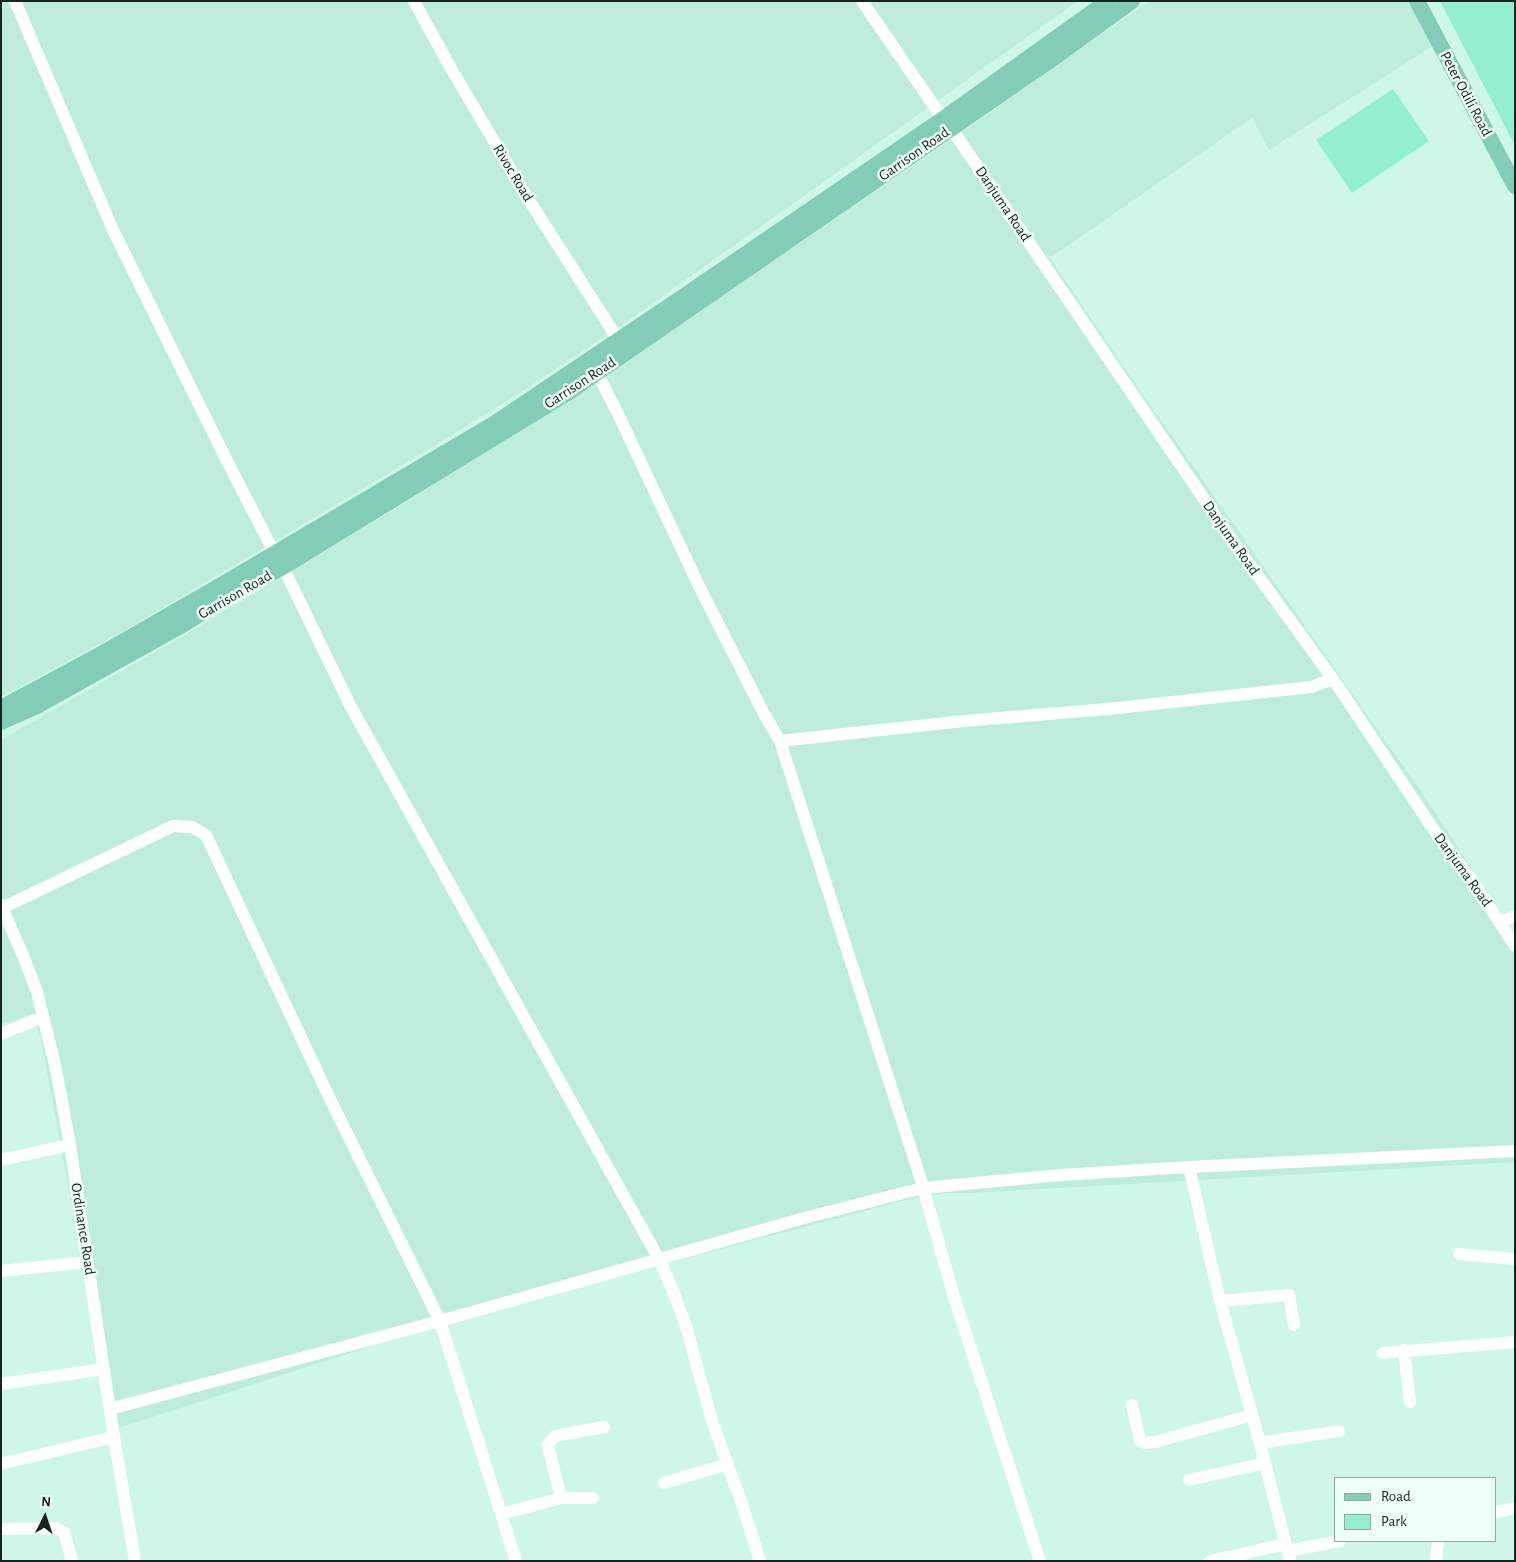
<!DOCTYPE html>
<style>
body{margin:0}
#map{position:relative;width:1516px;height:1562px;overflow:hidden;background:#cff7e8;font-family:"Alegreya Sans",sans-serif}
canvas{display:block}
.frame{position:absolute;inset:0;border:2px solid #15241f;pointer-events:none}
.legend{position:absolute;left:1334px;top:1477px;width:162px;height:65px;box-sizing:border-box;background:#effef8;border:1px solid #98a7a1;margin:0;padding:6px 9px;list-style:none;font-size:15px;color:#15241f}
.legend li{display:flex;align-items:center;gap:10px;height:25px}
.legend b{width:25px;border:1px solid #98a7a1}
.north{position:absolute;left:20px;top:1492px;width:50px;height:50px;-webkit-text-stroke:4px #effef8;paint-order:stroke;rotate:4deg;font-size:14px;font-weight:700;line-height:20px;text-align:center;color:#15241f}
.north::after{content:'';display:block;margin:auto;width:18px;height:22px;background:#15241f;clip-path:polygon(50% 0,100% 100%,50% 72%,0 100%)}
</style>
<div id="map">
<canvas width="1516" height="1562"></canvas>
<div class="frame"></div>
<ul class="legend">
<li><b style="height:6px;background:#83cdb8"></b>Road</li>
<li><b style="height:14px;background:#93efcf"></b>Park</li>
</ul>
<div class="north">N</div>
</div>
<script>
const context = document.querySelector('canvas').getContext('2d');
context.lineJoin = 'round';
function paint(path, color) { context.fillStyle = color; context.fill(path, 'evenodd'); }
const shape = rows => new Path2D(rows.map(r => 'M' + r).join(''));
function stroke(path, color, width, dash) { context.strokeStyle = color; context.lineWidth = width; context.lineCap = dash ? 'butt' : 'round'; context.setLineDash(dash || []); context.stroke(path); }
function write(font, color, halo, rows, align = 'center') {
  context.font = font + ' "Alegreya Sans",sans-serif'; context.lineWidth = 5; context.setLineDash([]); context.textBaseline = 'middle'; context.strokeStyle = halo; context.fillStyle = color; for (const [text, x, y, turn = 0] of rows) {
    context.save(); context.translate(x, y); context.rotate((+turn || 0) * Math.PI / 180); context.textAlign = isNaN(turn) ? turn : align; if (halo) context.strokeText(text, 0, 0); context.fillText(text, 0, 0); context.restore();
  }
}
paint(shape([
 [1,1,1078,1,629,320,526,389,411,460,127,629,1,697],
 [1149,1,1410,1,1433,46,1269,150,1252,118,1050,258,1144,396,1422,793,1515,934,1515,1162,972,1193,944,1193,906,1200,446,1322,128,1425,113,1429,42,1045,34,1013,1,1025,1,740,183,636,395,509,580,393,942,146]
]), '#beeedb');
paint(shape([
 [1440,1,1515,1,1515,146,1456,32],
 [1393,89,1429,141,1352,193,1316,140]
]), '#93efcf');
stroke(shape([
 [15,1,113,230,226,459,275,554],
 [414,1,449,65,527,197,619,341],
 [862,1,943,119],
 [951,128,1234,543,1333,679,1438,836,1472,880,1515,946],
 [597,373,618,414,700,588,763,712,780,741,921,1180,954,1297,1040,1561],
 [283,567,351,707,659,1259,673,1291,686,1326,712,1421,742,1504,760,1561],
 [780,741,964,721,1108,709,1311,687,1333,679],
 [1,905,24,958,37,992,56,1069,70,1145,114,1437,135,1561],
 [2,908,173,826,192,827,206,835,329,1097,440,1321,516,1561],
 [1500,922,1515,916],
 [1,1034,43,1017],
 [1,1160,70,1145],
 [1189,1167,1220,1301,1260,1443,1290,1561],
 [1459,1254,1515,1259],
 [1,1271,88,1262],
 [1220,1301,1289,1295,1294,1325],
 [1404,1350,1410,1402],
 [1383,1353,1515,1342],
 [1,1384,104,1369],
 [1132,1405,1140,1441,1145,1443,1155,1442,1252,1415],
 [110,1409,440,1321,808,1217,923,1188,1061,1175,1189,1167,1515,1151],
 [1260,1443,1339,1431],
 [1,1464,114,1437],
 [1189,1480,1265,1463],
 [664,1483,728,1464],
 [561,1498,548,1446,550,1442,555,1436,604,1427],
 [1495,1512,1515,1508],
 [501,1514,561,1498,593,1498],
 [1,1529,56,1528,64,1532,72,1561],
 [1288,1551,1340,1541],
 [1210,1561,1286,1544],
 [1436,1561,1438,1541]
]), '#fff', 12);
stroke(shape([
 [1417,1,1515,186],
 [1,708,105,652,225,583,494,424,686,295,943,119,1108,1],
 [1,722,35,707,184,624,231,595,283,567,569,392,1055,57,1132,1]
]), '#83cdb8', 16);
write('15px', '#15241f', '#effef8', [
 ["Peter Odili Road",1466,94,62],
 ["Garrison Road",914,154,-35],
 ["Rivoc Road",513,173,59],
 ["Danjuma Road",1003,204,56],
 ["Garrison Road",580,383,-33],
 ["Danjuma Road",1231,538,55],
 ["Garrison Road",235,595,-30],
 ["Danjuma Road",1463,870,54],
 ["Ordinance Road",83,1229,81]
]);
</script>
